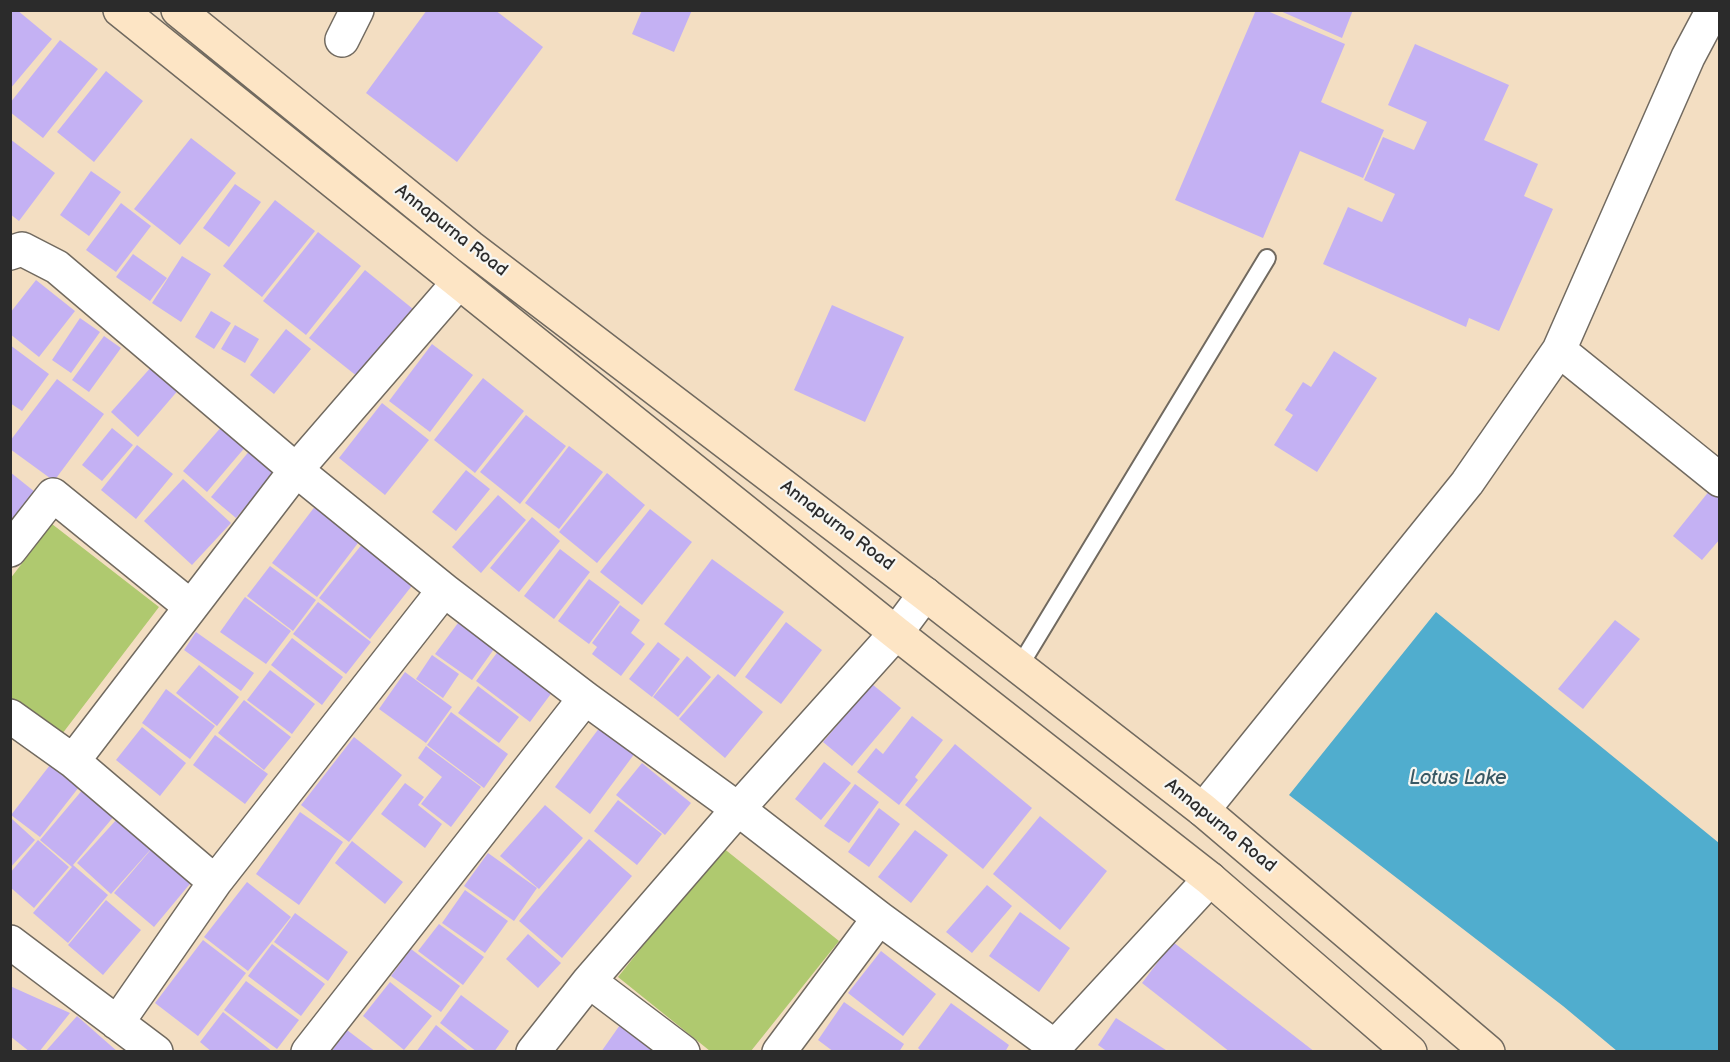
<!DOCTYPE html>
<style>
body{margin:0}
#map{position:relative;width:1730px;height:1062px;overflow:hidden;background:#f3dec2;font-family:"Balsamiq Sans",sans-serif}
canvas{display:block}
.frame{position:absolute;inset:0;border:12px solid #2b2b2b;pointer-events:none}
</style>
<div id="map">
<canvas width="1730" height="1062"></canvas>
<div class="frame"></div>
</div>
<script>
const context = document.querySelector('canvas').getContext('2d');
context.lineJoin = 'round';
function paint(path, color) { context.fillStyle = color; context.fill(path, 'evenodd'); }
const shape = rows => new Path2D(rows.map(r => 'M' + r).join(''));
function stroke(path, color, width, dash) { context.strokeStyle = color; context.lineWidth = width; context.lineCap = dash ? 'butt' : 'round'; context.setLineDash(dash || []); context.stroke(path); }
function write(font, color, halo, rows, align = 'center') {
  context.font = font + ' "Balsamiq Sans",sans-serif'; context.lineWidth = 4.5; context.setLineDash([]); context.textBaseline = 'middle'; context.strokeStyle = halo; context.fillStyle = color; for (const [text, x, y, turn = 0] of rows) {
    context.save(); context.translate(x, y); context.rotate((+turn || 0) * Math.PI / 180); context.textAlign = isNaN(turn) ? turn : align; if (halo) context.strokeText(text, 0, 0); context.fillText(text, 0, 0); context.restore();
  }
}
paint(shape([
 [52,524,159,607,59,738,11,701,10,579],
 [722,847,839,941,751,1051,710,1051,618,977]
]), '#afc96f');
paint(shape([
 [1436,612,1719,843,1719,1051,1617,1051,1563,1006,1289,795]
]), '#50adce');
paint(shape([
 [10,10,17,10,52,39,10,89],
 [427,10,495,10,543,47,457,162,366,93],
 [642,10,692,10,674,52,632,34],
 [1256,10,1265,10,1345,44,1321,102,1384,130,1363,178,1300,151,1263,238,1175,200],
 [1278,10,1353,10,1342,38],
 [60,40,98,69,43,138,10,112,10,103],
 [1415,44,1509,85,1484,140,1538,164,1524,196,1553,209,1499,331,1469,318,1466,327,1323,264,1348,207,1382,222,1395,194,1364,180,1383,137,1414,150,1427,122,1388,105],
 [106,71,143,101,94,162,57,132],
 [191,138,236,173,180,245,134,209],
 [10,139,55,173,19,221,10,214],
 [91,171,121,192,89,236,60,215],
 [235,184,261,202,229,247,203,228],
 [275,200,315,231,262,297,223,266],
 [121,203,151,226,116,272,86,250],
 [318,232,361,266,306,335,263,301],
 [133,254,167,278,150,301,116,277],
 [182,256,211,274,181,322,152,303],
 [365,270,413,309,358,377,309,338],
 [36,280,75,311,39,357,10,334,10,313],
 [832,305,904,337,865,422,794,390],
 [211,311,231,323,214,349,195,337],
 [80,318,100,332,71,373,52,360],
 [235,325,259,339,245,363,221,349],
 [286,329,311,349,274,394,250,375],
 [104,336,121,348,89,392,72,380],
 [432,344,473,375,430,432,389,401],
 [10,345,49,374,22,411,10,403],
 [1334,351,1377,378,1317,472,1274,445,1293,415,1285,410,1303,382,1311,387],
 [153,365,180,388,138,437,111,412],
 [483,378,524,411,475,473,434,440],
 [57,379,104,414,54,481,10,449,10,441],
 [382,403,429,440,385,495,339,458],
 [526,415,566,446,520,504,480,472],
 [223,425,247,445,207,492,183,471],
 [112,428,133,445,102,481,82,465],
 [137,445,173,474,136,519,101,490],
 [569,446,603,472,559,529,525,503],
 [251,449,276,471,236,518,211,497],
 [466,470,490,489,456,531,432,512],
 [10,472,40,496,19,523,10,516],
 [607,473,645,505,597,563,559,532],
 [183,479,231,523,192,565,144,521],
 [1710,490,1720,498,1720,539,1702,560,1673,536],
 [498,495,526,520,481,573,452,547],
 [316,505,361,539,317,597,272,563],
 [650,509,692,542,642,605,600,572],
 [532,517,560,541,519,592,490,568],
 [367,538,418,578,370,639,319,598],
 [560,549,590,572,554,619,524,596],
 [712,559,784,612,735,677,664,624],
 [270,566,316,600,293,631,247,596],
 [589,579,620,602,589,644,558,621],
 [245,597,291,631,266,664,220,632],
 [318,602,371,642,346,674,293,634],
 [620,605,640,620,631,633,645,644,621,676,592,654,597,647,592,643],
 [1615,620,1640,639,1583,709,1558,689],
 [786,622,822,650,781,704,745,677],
 [458,623,494,649,472,680,435,654],
 [196,632,254,673,241,691,184,650],
 [292,638,343,677,322,705,271,665],
 [658,642,680,659,652,697,629,679],
 [502,646,556,687,530,722,476,681],
 [432,655,459,674,443,698,416,679],
 [687,656,711,677,678,717,653,697],
 [199,665,239,697,217,726,176,693],
 [270,670,315,704,292,734,247,700],
 [405,672,452,707,426,743,379,709],
 [718,674,763,712,725,758,679,719],
 [872,684,901,708,852,766,823,742],
 [478,686,519,717,499,743,458,713],
 [166,689,215,726,190,759,142,723],
 [244,700,291,737,264,770,218,733],
 [451,712,508,754,484,788,427,745],
 [912,716,943,740,915,777,918,780,899,805,857,772,876,748,883,754],
 [142,727,186,763,160,796,116,760],
 [600,727,635,753,590,814,555,787],
 [215,735,268,774,245,804,193,765],
 [354,737,402,775,349,842,301,805],
 [955,744,1032,808,983,869,905,805],
 [426,746,481,787,451,827,421,804,442,777,418,758],
 [824,762,851,783,821,820,795,799],
 [642,763,691,803,665,835,616,795],
 [50,765,79,787,40,837,11,815],
 [405,783,424,797,418,805,442,824,425,848,381,814],
 [855,784,879,802,849,843,824,826],
 [84,788,115,815,73,865,108,895,68,943,33,913,72,867,40,840],
 [618,800,662,834,637,865,594,831],
 [545,805,583,838,539,889,500,856],
 [879,808,900,824,869,867,848,852],
 [300,812,343,842,299,905,256,874],
 [1040,816,1107,871,1060,930,993,874],
 [12,819,35,840,10,868,10,821],
 [117,819,151,849,111,894,77,863],
 [915,830,948,855,911,903,878,877],
 [589,839,632,876,562,958,519,921],
 [38,840,69,867,34,908,10,887,10,873],
 [352,841,403,882,385,904,335,863],
 [154,846,194,879,154,927,114,893],
 [488,853,537,888,514,921,464,886],
 [247,882,291,917,248,971,204,937],
 [987,885,1012,906,972,953,946,932],
 [465,890,508,921,485,953,442,923],
 [106,900,141,930,103,975,68,945],
 [1020,912,1070,948,1039,992,989,956],
 [295,913,348,952,328,981,274,942],
 [439,924,484,957,463,985,418,951],
 [528,934,561,963,538,988,506,959],
 [203,940,246,973,198,1036,155,1003],
 [1173,942,1315,1052,1230,1052,1142,983],
 [272,944,325,984,301,1016,248,976],
 [411,949,460,986,441,1012,391,976],
 [881,951,936,994,903,1036,848,993],
 [246,981,299,1020,277,1049,224,1010],
 [390,982,432,1016,404,1050,363,1016],
 [10,986,70,1013,39,1052,30,1052,10,1036],
 [461,995,509,1031,494,1052,477,1052,440,1023],
 [844,1002,904,1044,899,1052,834,1052,818,1040],
 [951,1003,1009,1045,1005,1052,922,1052,918,1048],
 [223,1012,273,1052,212,1052,200,1042],
 [77,1016,118,1052,45,1052],
 [1116,1018,1169,1052,1108,1052,1098,1045],
 [622,1022,662,1052,601,1052],
 [436,1025,470,1052,416,1052],
 [347,1030,376,1052,331,1052]
]), '#c4b1f3');
const service = shape([
 [1019,667,1267,258]
]);
const minor = shape([
 [342,40,357,10],
 [10,253,22,249,57,267,296,470,444,590,585,698,738,809,879,918,1054,1046],
 [1559,350,1720,480],
 [10,550,53,495,191,607],
 [10,716,73,761,215,882],
 [73,761,296,470,458,283],
 [1203,810,1467,483,1559,350,1688,57,1713,10],
 [10,942,156,1052],
 [589,981,683,1052],
 [117,1023,215,882,444,590],
 [308,1052,585,698],
 [533,1052,589,981,738,809,896,633,925,594],
 [779,1052,879,918],
 [1050,1052,1210,879]
]);
const secondary = shape([
 [120,10,896,633,1210,879,1410,1052],
 [178,10,470,247,925,594,1203,810,1488,1052]
]);
stroke(service, '#716a60', 20);
stroke(minor, '#716a60', 36);
stroke(secondary, '#716a60', 36);
stroke(service, '#fff', 16);
stroke(minor, '#fff', 33);
stroke(secondary, '#fde5c5', 33);
write('18px', '#2b2b2b', '#f6f6f2', [
 ["Annapurna Road",451,231,38],
 ["Annapurna Road",837,526,37],
 ["Annapurna Road",1220,826,39]
]);
write('italic 20px', '#385864', '#f6f6f2', [
 ["Lotus Lake",1458,779]
]);
</script>
